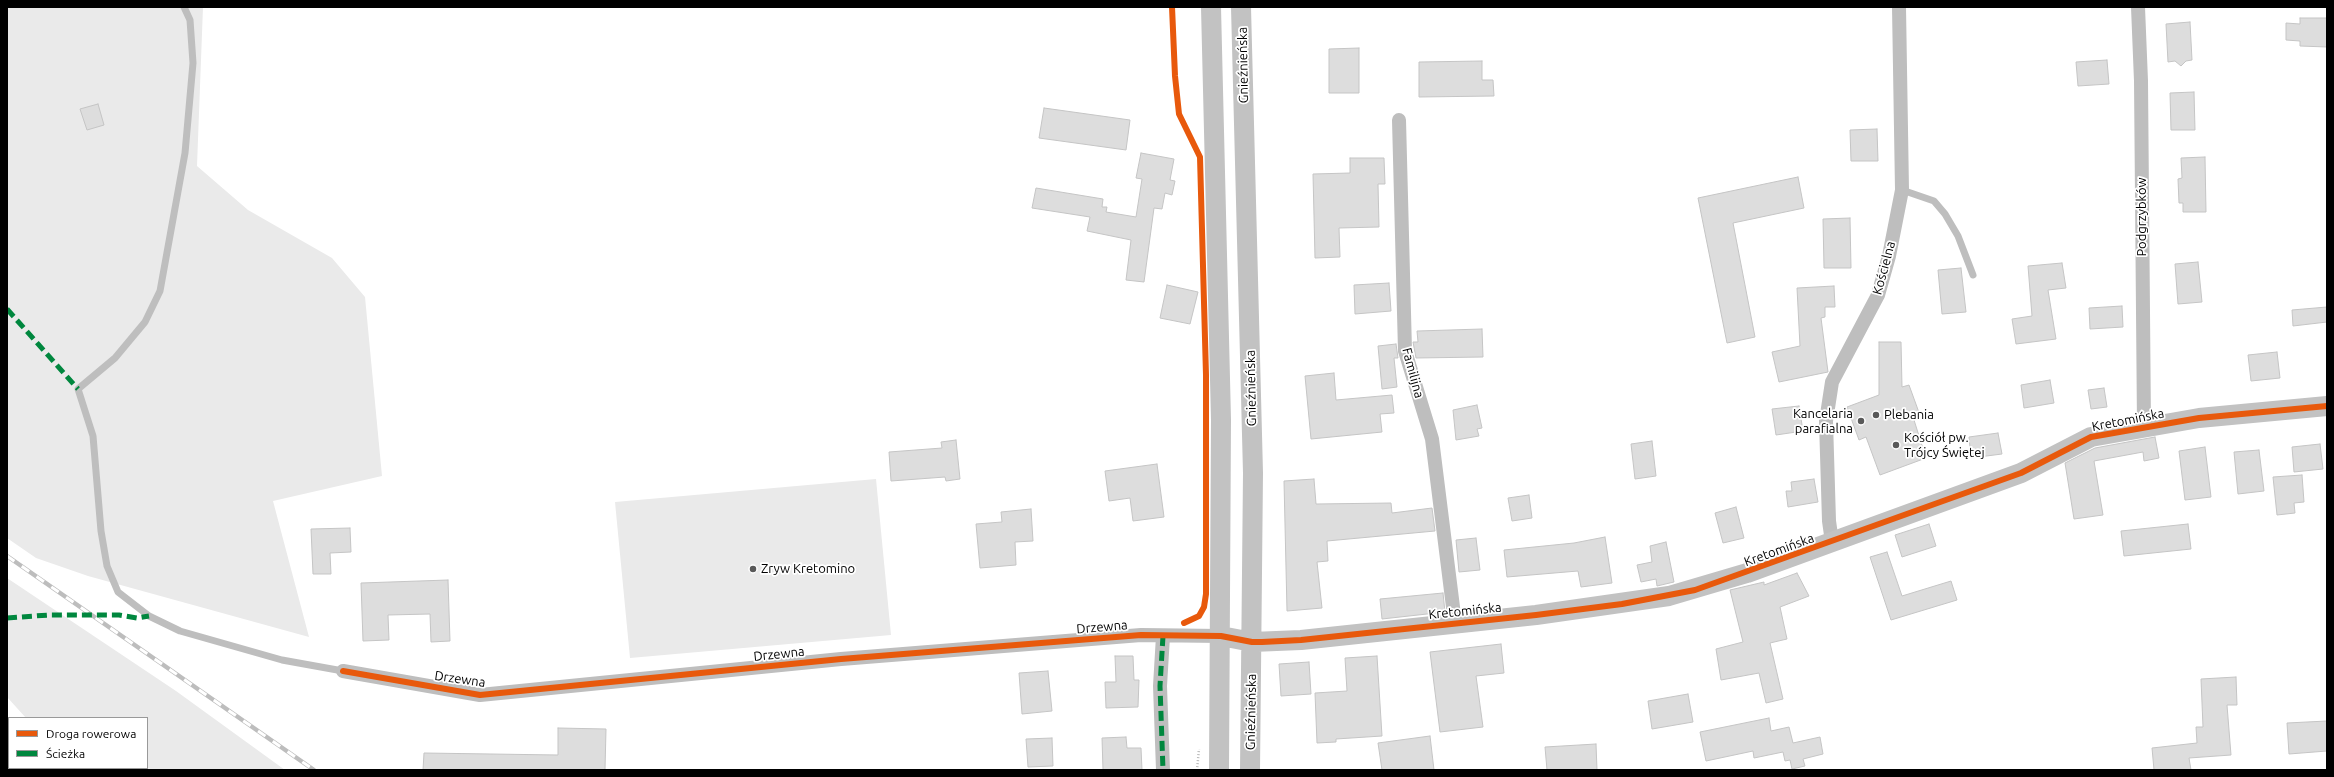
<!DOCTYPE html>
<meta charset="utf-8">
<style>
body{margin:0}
#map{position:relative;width:2334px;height:777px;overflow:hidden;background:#fff;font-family:Ubuntu,sans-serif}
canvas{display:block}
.frame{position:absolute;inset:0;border:8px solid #000;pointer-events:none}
.legend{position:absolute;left:8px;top:717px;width:140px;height:52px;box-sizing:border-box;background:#fff;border:1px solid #999;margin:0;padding:5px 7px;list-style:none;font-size:12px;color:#000}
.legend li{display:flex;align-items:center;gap:8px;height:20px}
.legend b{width:20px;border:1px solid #999}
</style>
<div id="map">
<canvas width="2334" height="777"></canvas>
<div class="frame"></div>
<ul class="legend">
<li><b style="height:5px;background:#e8590c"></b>Droga rowerowa</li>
<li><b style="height:5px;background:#00873e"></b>Ścieżka</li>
</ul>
</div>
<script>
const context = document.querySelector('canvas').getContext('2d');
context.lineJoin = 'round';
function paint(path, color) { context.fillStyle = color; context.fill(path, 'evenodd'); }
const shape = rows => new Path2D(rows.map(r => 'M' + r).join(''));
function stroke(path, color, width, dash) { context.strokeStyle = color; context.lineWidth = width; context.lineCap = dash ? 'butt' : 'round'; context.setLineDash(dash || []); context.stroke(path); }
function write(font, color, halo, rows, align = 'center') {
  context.font = font + ' Ubuntu,sans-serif'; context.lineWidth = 3.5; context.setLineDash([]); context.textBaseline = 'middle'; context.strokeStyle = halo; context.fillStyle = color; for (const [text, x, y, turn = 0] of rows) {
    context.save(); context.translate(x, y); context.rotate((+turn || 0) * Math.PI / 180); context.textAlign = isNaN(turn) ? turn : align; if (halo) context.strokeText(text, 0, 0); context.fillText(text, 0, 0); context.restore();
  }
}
paint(shape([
 [7,7,203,7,197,166,248,210,332,258,365,297,382,476,273,501,309,637,88,576,36,558,7,538],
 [876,479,891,635,630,658,615,502],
 [7,578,176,691,285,770,48,770,48,768,147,768,147,718,26,718,7,697]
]), '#eaeaea');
stroke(shape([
 [7,731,9,733],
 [27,768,27,770]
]), '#bcbcbc', 5);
const building = shape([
 [2300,18,2327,18,2327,47,2300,46,2300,41,2286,40,2286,23,2300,24,2300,18],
 [2190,22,2192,60,2186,61,2181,66,2175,61,2168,62,2166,24,2190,22],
 [1359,48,1359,93,1329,93,1329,49,1359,48],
 [2107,60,2109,84,2078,86,2076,62,2107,60],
 [1482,61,1482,80,1493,80,1494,96,1419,97,1419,62,1482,61],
 [2194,92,2195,130,2171,130,2170,93,2194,92],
 [98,104,104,125,87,130,80,109,98,104],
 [1044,108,1130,120,1126,150,1039,138,1044,108],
 [1877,129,1878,161,1851,161,1850,130,1877,129],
 [1141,153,1174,159,1170,180,1175,181,1172,195,1165,193,1162,209,1154,208,1144,282,1126,280,1131,240,1087,231,1090,217,1032,208,1036,188,1103,199,1102,207,1107,207,1106,212,1136,217,1142,179,1136,178,1141,153],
 [2205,157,2206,212,2183,212,2183,203,2179,203,2178,179,2182,178,2181,158,2205,157],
 [1350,158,1384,158,1385,184,1378,184,1379,227,1339,228,1340,257,1315,258,1313,174,1350,173,1350,158],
 [1798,177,1804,208,1733,223,1755,337,1727,343,1698,198,1798,177],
 [1850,218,1851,268,1824,268,1823,219,1850,218],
 [2198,262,2202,302,2178,304,2175,264,2198,262],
 [2062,263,2066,288,2048,290,2056,339,2016,344,2012,319,2032,316,2028,266,2062,263],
 [1961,268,1966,312,1942,314,1938,270,1961,268],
 [1389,283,1391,311,1355,314,1354,285,1389,283],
 [1167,285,1198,292,1190,324,1160,318,1167,285],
 [1834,286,1835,307,1825,307,1825,317,1821,318,1828,372,1779,382,1772,352,1800,346,1797,288,1834,286],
 [2122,306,2123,327,2090,329,2089,308,2122,306],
 [2327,307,2327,322,2293,326,2292,310,2327,307],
 [1482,329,1483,357,1416,358,1413,342,1418,342,1417,331,1482,329],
 [1879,342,1901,342,1902,387,1909,385,1921,418,1914,420,1926,458,1880,475,1866,437,1859,440,1847,407,1879,395,1879,342],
 [1396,344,1398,358,1394,358,1397,387,1382,389,1378,346,1396,344],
 [2277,352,2280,378,2251,381,2248,355,2277,352],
 [1334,373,1336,400,1392,395,1394,413,1380,414,1382,432,1311,439,1305,376,1334,373],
 [2050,380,2054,403,2024,408,2021,385,2050,380],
 [2104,388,2107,407,2091,409,2088,390,2104,388],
 [1477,405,1482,428,1477,429,1479,436,1456,440,1453,410,1477,405],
 [1799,406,1803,431,1776,435,1772,409,1799,406],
 [1998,433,2002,454,1971,458,1969,437,1998,433],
 [2155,437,2159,458,2144,461,2143,452,2094,461,2103,515,2074,519,2065,463,2095,448,2155,437],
 [956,440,960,479,946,481,945,477,891,481,889,452,942,448,941,442,956,440],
 [1652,441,1656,476,1635,479,1631,444,1652,441],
 [2320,444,2323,469,2294,472,2292,447,2320,444],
 [2205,447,2211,497,2185,500,2179,451,2205,447],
 [2259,450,2264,491,2238,494,2234,452,2259,450],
 [1157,464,1164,517,1133,521,1130,498,1109,501,1105,471,1157,464],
 [2302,475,2304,502,2294,503,2295,513,2277,515,2273,477,2302,475],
 [1314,479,1316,504,1391,503,1392,513,1432,508,1435,531,1327,541,1328,561,1317,562,1322,608,1287,611,1284,481,1314,479],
 [1814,479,1818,502,1788,507,1786,491,1792,491,1791,482,1814,479],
 [1529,495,1532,518,1512,521,1508,498,1529,495],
 [1736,507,1744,538,1723,543,1715,513,1736,507],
 [1031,509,1033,541,1015,542,1016,565,980,568,976,524,1002,522,1001,512,1031,509],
 [1929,524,1936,546,1902,557,1895,535,1929,524],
 [2188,524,2191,549,2124,556,2121,531,2188,524],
 [350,528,351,552,330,553,331,574,313,574,311,529,350,528],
 [1605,537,1612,583,1581,587,1578,571,1507,577,1504,550,1574,543,1605,537],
 [1476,538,1480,570,1459,572,1456,540,1476,538],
 [1666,542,1674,582,1657,586,1656,579,1641,582,1637,565,1652,562,1650,546,1666,542],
 [1887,552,1902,596,1951,581,1957,600,1891,620,1870,557,1887,552],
 [1797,573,1809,596,1780,607,1787,639,1770,643,1783,699,1766,703,1759,673,1721,680,1716,649,1743,642,1730,590,1764,582,1764,585,1797,573],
 [448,580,450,641,431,642,430,614,388,615,389,640,363,641,361,583,448,580],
 [1443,593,1445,612,1382,619,1380,599,1443,593],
 [1501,644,1504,673,1476,676,1483,727,1440,732,1430,652,1501,644],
 [1115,656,1133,656,1134,680,1139,680,1138,707,1106,708,1105,682,1116,682,1115,656],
 [1377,656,1382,736,1336,739,1336,742,1317,743,1315,693,1347,691,1345,658,1377,656],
 [1309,662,1311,694,1281,696,1279,664,1309,662],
 [1048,671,1052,711,1022,714,1019,673,1048,671],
 [2236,677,2237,705,2227,705,2231,755,2189,758,2191,770,2154,770,2152,748,2197,743,2196,727,2203,727,2201,679,2236,677],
 [1688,694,1693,722,1652,729,1648,701,1688,694],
 [1769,718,1771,731,1789,727,1793,743,1820,737,1823,754,1803,759,1805,766,1792,769,1790,760,1785,761,1783,752,1754,758,1753,751,1706,761,1700,732,1769,718],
 [2327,721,2327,751,2289,754,2287,723,2327,721],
 [558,728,606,729,605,770,423,770,424,753,558,755,558,728],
 [1430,736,1434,770,1382,770,1378,743,1430,736],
 [1126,737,1127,748,1141,748,1142,770,1103,770,1102,738,1126,737],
 [1052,738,1053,766,1028,767,1026,739,1052,738],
 [1596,744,1597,770,1547,770,1545,747,1596,744]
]);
paint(building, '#ddd');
stroke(building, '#c5c5c5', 1);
stroke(shape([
 [1197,770,1199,749]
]), '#b8b8b8', 2.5, [1, 2]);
stroke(shape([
 [184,7,190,20,193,63,185,153,160,291,145,322,115,358,78,389,93,436,101,531,107,566,118,592,149,616,180,631,282,660,343,671],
 [1902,190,1934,201,1945,214,1958,236,1973,275]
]), '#bebebe', 7);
stroke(shape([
 [2138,7,2141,81,2144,427],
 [1399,120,1405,351,1432,439,1455,623],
 [1832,542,1829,521,1826,421,1832,382,1878,295,1889,256,1902,190,1899,7],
 [1163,636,1160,686,1163,770],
 [343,671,480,695,841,659,1141,635,1221,636]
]), '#bebebe', 14);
stroke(shape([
 [1211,7,1221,420,1219,770],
 [1241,7,1253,473,1250,770],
 [1221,636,1252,642,1301,640,1536,615,1669,596,1747,573,2021,473,2091,437,2199,418,2327,406]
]), '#c2c2c2', 20);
const rail = shape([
 [7,556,314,770]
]);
stroke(rail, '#bdbdbd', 4.5);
stroke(rail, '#fff', 3, [9]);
stroke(shape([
 [7,309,78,389],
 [7,618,49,615,119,615,137,618,149,616],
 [1163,636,1160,686,1163,770]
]), '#00873e', 5, [10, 5]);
stroke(shape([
 [1172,7,1175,76,1179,114,1200,157,1206,375,1206,594,1204,607,1199,616,1184,623],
 [343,671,480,695,841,659,1141,635,1221,636,1252,642,1262,642,1301,640,1536,615,1622,604,1695,590,2021,473,2091,437,2199,418,2327,406]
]), '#e8590c', 6);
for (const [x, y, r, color] of [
 [1876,415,4,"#595959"],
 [1861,421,4,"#595959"],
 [1896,445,4,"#595959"],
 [753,569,4,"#595959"]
]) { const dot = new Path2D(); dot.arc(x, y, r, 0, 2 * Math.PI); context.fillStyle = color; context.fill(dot); stroke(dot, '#fff', 1.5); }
write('13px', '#000', '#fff', [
 ["Gnieźnieńska",1243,65,-91],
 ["Podgrzybków",2142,217,-90],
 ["Kościelna",1884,268,-75],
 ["Familijna",1413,373,75],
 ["Gnieźnieńska",1251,388,-91],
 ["Kretomińska",2128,420,-11],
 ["Kretomińska",1779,550,-20],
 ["Kretomińska",1465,611,-6],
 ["Drzewna",1102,627,-5],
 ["Drzewna",779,654,-6],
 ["Drzewna",460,679,8],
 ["Gnieźnieńska",1251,712,-89]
]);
write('13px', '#000', '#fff', [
 ["Kancelaria",1853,414,"right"],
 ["parafialna",1853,429,"right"],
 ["Plebania",1884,415],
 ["Kościół pw.",1904,438],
 ["Trójcy Świętej",1904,453],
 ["Zryw Kretomino",761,569]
], 'left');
</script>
